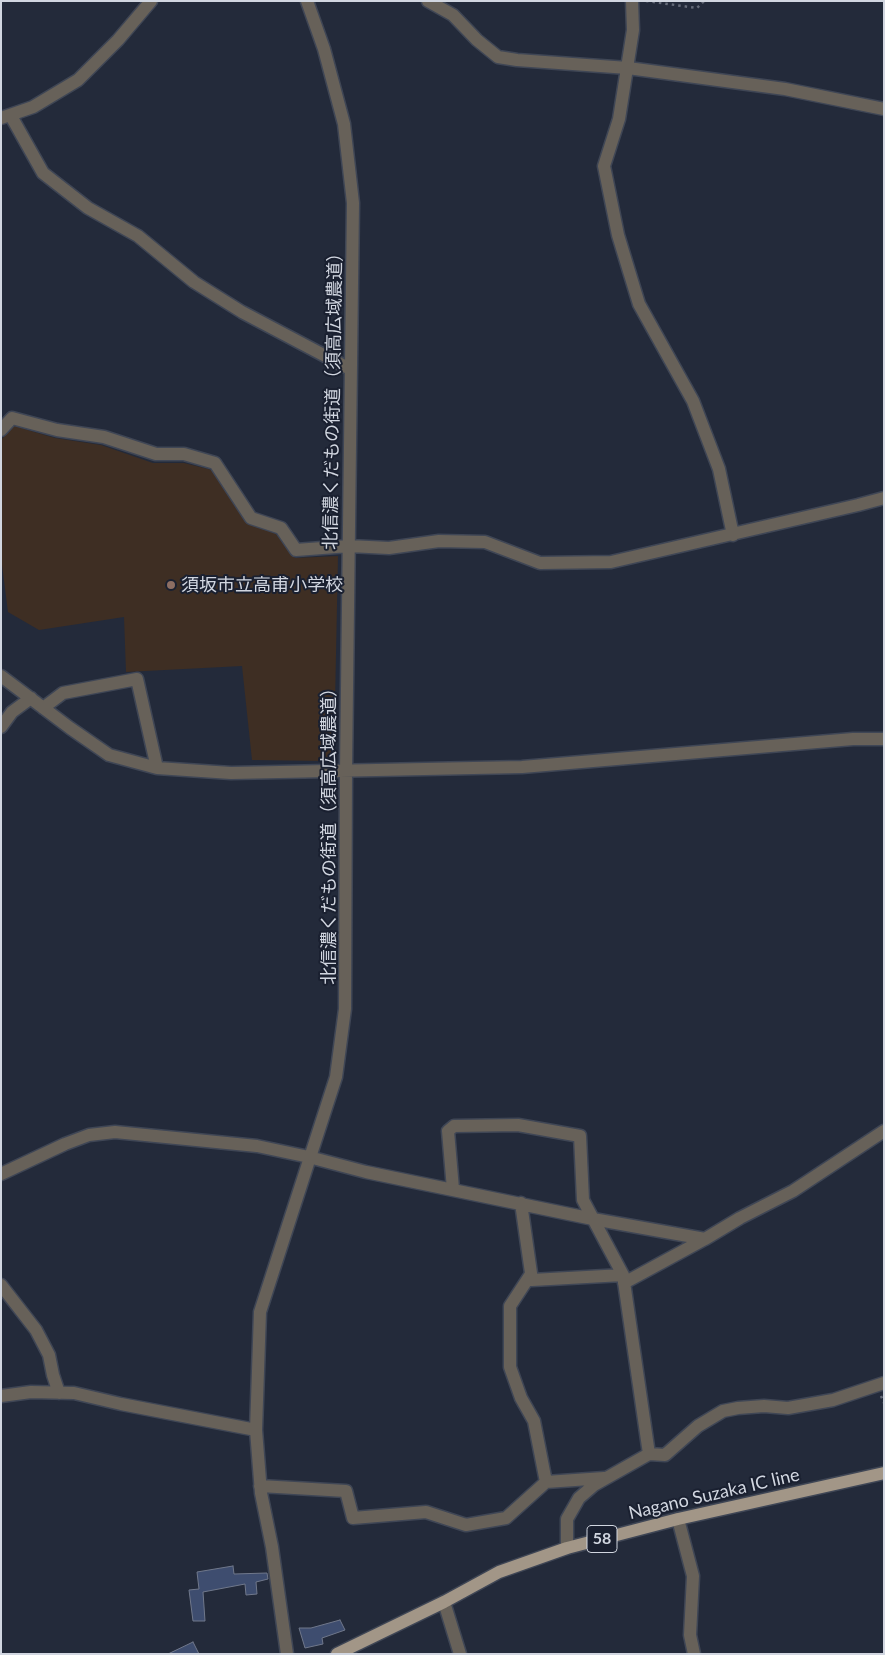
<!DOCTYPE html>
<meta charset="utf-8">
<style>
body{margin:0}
#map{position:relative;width:885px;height:1655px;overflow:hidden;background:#232a3a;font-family:Lato,sans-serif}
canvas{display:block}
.frame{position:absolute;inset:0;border:2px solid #d1d6e0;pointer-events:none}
</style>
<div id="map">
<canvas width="885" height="1655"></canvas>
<div class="frame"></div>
</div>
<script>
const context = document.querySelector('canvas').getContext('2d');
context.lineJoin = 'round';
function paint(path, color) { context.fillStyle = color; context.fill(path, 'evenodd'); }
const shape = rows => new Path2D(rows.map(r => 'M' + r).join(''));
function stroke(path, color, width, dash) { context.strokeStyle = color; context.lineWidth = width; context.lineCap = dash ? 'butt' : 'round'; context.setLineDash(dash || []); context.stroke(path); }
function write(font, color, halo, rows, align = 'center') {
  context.font = font + ' Lato,"Noto Sans JP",sans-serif'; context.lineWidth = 4; context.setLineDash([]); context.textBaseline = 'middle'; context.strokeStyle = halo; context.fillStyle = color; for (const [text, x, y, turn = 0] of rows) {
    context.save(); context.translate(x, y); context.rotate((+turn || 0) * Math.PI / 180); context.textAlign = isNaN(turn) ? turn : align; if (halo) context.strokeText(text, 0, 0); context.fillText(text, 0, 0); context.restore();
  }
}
paint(shape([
 [14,426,55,438,101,445,153,463,184,463,212,470,246,522,276,534,295,558,338,556,334,752,324,761,252,760,242,666,126,672,124,617,39,630,8,612,1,557,1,440]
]), '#3e2e23');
const building = shape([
 [233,1566,234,1574,267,1573,268,1579,256,1582,257,1594,246,1595,245,1584,203,1592,205,1621,193,1621,189,1590,199,1589,197,1572,233,1566],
 [340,1620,345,1630,322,1638,323,1644,305,1648,299,1628,311,1628,340,1620],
 [193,1642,199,1654,168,1654,193,1642]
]);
paint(building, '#3e4d6f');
stroke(building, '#70788b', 1);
const minor = shape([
 [428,1,453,15,477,40,498,57,517,60,628,68,785,89,884,109],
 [632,1,633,30,619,119,604,166,618,235,639,304,693,401,719,469,733,535],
 [11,116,43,173,88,208,138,236,194,282,242,312,350,369],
 [1,118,33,107,78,80,118,40,151,1],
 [1,430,12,418,57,430,104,437,156,454,184,454,215,463,251,518,281,528,296,550,349,546,389,548,439,541,485,542,540,563,611,562,858,505,884,498],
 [1,676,70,728,109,755,157,768,231,773,522,767,853,739,884,739],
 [43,708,63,693,137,679,157,768],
 [1,727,12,712,31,698],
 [1,1174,65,1144,89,1135,115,1132,257,1146,309,1157,366,1172,593,1219,705,1239,740,1218,793,1191,884,1131],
 [453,1189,448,1131,454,1126,518,1125,580,1136,583,1200,623,1275,649,1454],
 [521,1203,532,1280,623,1275],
 [531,1274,510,1306,510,1367,521,1398,534,1421,546,1482,604,1478],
 [624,1283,705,1239],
 [1,1285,36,1330,49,1355,53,1375,59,1393],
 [1,1396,31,1392,74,1393,121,1404,256,1430],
 [260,1486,346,1491,353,1518,426,1512,466,1525,506,1518,546,1482],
 [678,1519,693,1576,690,1635,694,1654],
 [567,1548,567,1519,579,1498,594,1485,649,1454,665,1455,698,1426,723,1411,738,1408,764,1406,788,1408,833,1400,884,1383],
 [444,1602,460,1654],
 [287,1654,272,1547,261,1493,256,1430,260,1312,336,1077,345,1009,346,770,353,203,344,124,324,49,307,1]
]);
const major = shape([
 [337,1654,444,1602,499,1572,567,1548,678,1519,884,1473]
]);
stroke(minor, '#3f4655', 15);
stroke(major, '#3f4655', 15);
stroke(shape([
 [646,1,697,8,704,1],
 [881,1396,884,1403]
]), '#656b79', 2.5, [2.5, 4]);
stroke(minor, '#676159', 12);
stroke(major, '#a29687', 12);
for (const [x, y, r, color] of [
 [171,585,5,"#8d6e63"]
]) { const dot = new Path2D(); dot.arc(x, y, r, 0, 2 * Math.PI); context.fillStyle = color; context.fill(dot); stroke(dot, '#1a2030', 2); }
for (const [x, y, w] of [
 [602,1539,30]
]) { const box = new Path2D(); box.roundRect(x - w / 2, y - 13.5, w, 27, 4); context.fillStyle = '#1a2030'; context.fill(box); stroke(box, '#d1d6e0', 1); }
write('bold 16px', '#d1d6e0', null, [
 ["58",602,1539]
]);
write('18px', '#d1d6e0', '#1a2030', [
 ["北信濃くだもの街道（須高広域農道）",333,397,-89],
 ["北信濃くだもの街道（須高広域農道）",329,832,-90],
 ["Nagano Suzaka IC line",714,1494,-13]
]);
write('18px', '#d1d6e0', '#1a2030', [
 ["須坂市立高甫小学校",181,585]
], 'left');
</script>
